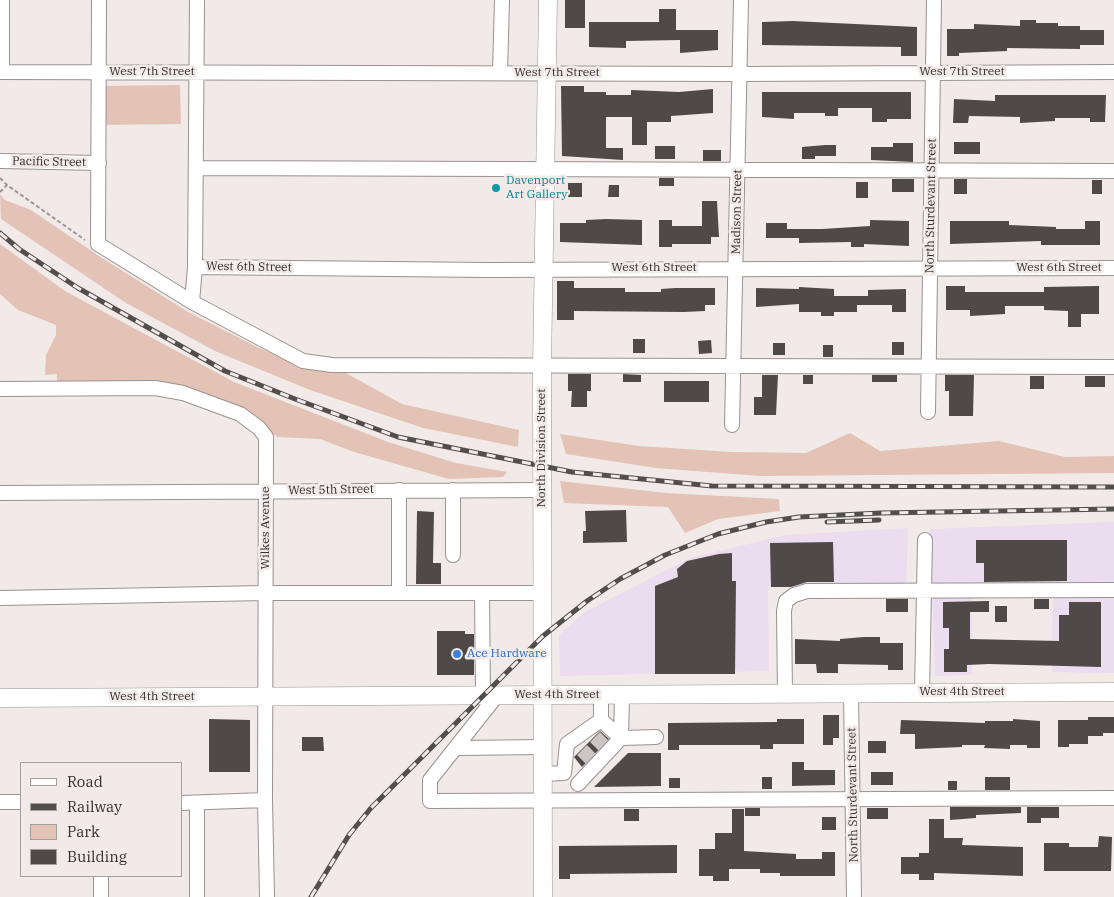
<!DOCTYPE html>
<style>
body{margin:0}
#map{position:relative;width:1114px;height:897px;overflow:hidden;background:#f1eae8;font-family:"IBM Plex Serif",serif}
canvas{display:block}
.legend{position:absolute;left:20px;top:762px;width:162px;height:115px;box-sizing:border-box;background:#f1eae8;border:1px solid #a5a09e;margin:0;padding:6px 9px;list-style:none;font-size:15px;color:#32302f}
.legend li{display:flex;align-items:center;gap:10px;height:25px}
.legend b{width:25px;border:1px solid #a5a09e}
</style>
<div id="map">
<canvas width="1114" height="897"></canvas>
<ul class="legend">
<li><b style="height:6px;background:#fff"></b>Road</li>
<li><b style="height:6px;background:#514e4d"></b>Railway</li>
<li><b style="height:14px;background:#e2c3b6"></b>Park</li>
<li><b style="height:14px;background:#4f4a47"></b>Building</li>
</ul>
</div>
<script>
const context = document.querySelector('canvas').getContext('2d');
context.lineJoin = 'round';
function paint(path, color) { context.fillStyle = color; context.fill(path, 'evenodd'); }
const shape = rows => new Path2D(rows.map(r => 'M' + r).join(''));
function stroke(path, color, width, dash) { context.strokeStyle = color; context.lineWidth = width; context.lineCap = dash ? 'butt' : 'round'; context.setLineDash(dash || []); context.stroke(path); }
function write(font, color, halo, rows, align = 'center') {
  context.font = font + ' "IBM Plex Serif",serif'; context.lineWidth = 5; context.setLineDash([]); context.textBaseline = 'middle'; context.strokeStyle = halo; context.fillStyle = color; for (const [text, x, y, turn = 0] of rows) {
    context.save(); context.translate(x, y); context.rotate((+turn || 0) * Math.PI / 180); context.textAlign = isNaN(turn) ? turn : align; if (halo) context.strokeText(text, 0, 0); context.fillText(text, 0, 0); context.restore();
  }
}
paint(shape([
 [1114,522,1114,673,1052,672,1053,586,972,595,972,675,935,676,930,529],
 [908,528,906,585,768,587,769,671,560,676,559,635,585,612,690,558,786,535]
]), '#ebdcef');
paint(shape([
 [180,85,181,124,103,125,103,86],
 [0,194,5,200,31,210,102,258,188,312,257,347,311,369,344,372,402,404,519,430,518,447,423,428,310,390,215,351,126,303,1,219],
 [0,244,65,291,234,382,388,442,456,463,507,472,503,477,449,479,354,452,320,439,277,437,258,419,125,381,57,381,57,374,45,375,46,355,56,335,56,325,18,310,0,294],
 [850,433,880,451,999,441,1065,457,1114,456,1114,473,760,476,656,468,566,454,560,434,639,446,732,452,806,453],
 [560,481,666,493,779,499,780,511,718,519,685,533,668,507,564,503]
]), '#e2c3b6');
paint(shape([
 [565,0,585,0,585,28,565,28],
 [659,9,676,9,676,30,718,30,718,50,680,53,680,40,626,41,626,48,589,47,589,22,659,22],
 [1020,20,1036,20,1036,23,1058,23,1058,26,1080,26,1080,30,1104,30,1104,45,1080,45,1080,49,1007,48,1007,51,959,53,959,56,947,56,947,29,974,29,974,24,1020,26],
 [793,21,917,27,917,56,901,56,901,47,762,45,762,22],
 [561,86,584,86,584,92,606,92,606,95,631,95,631,90,679,92,713,89,713,113,671,116,671,122,647,122,647,145,632,145,632,117,606,117,606,148,623,148,623,160,562,156],
 [762,92,911,92,911,119,887,119,887,122,872,122,872,108,838,108,838,116,825,116,825,113,794,113,794,119,762,117],
 [995,95,1106,95,1105,122,1090,122,1090,118,1055,118,1055,121,1020,123,1020,117,969,116,968,123,953,123,954,99,995,101],
 [954,142,980,142,980,154,954,154],
 [893,143,913,143,913,162,871,160,871,147,893,147],
 [825,145,836,145,836,156,815,156,815,159,802,159,802,147],
 [655,146,675,146,675,159,655,159],
 [703,150,721,150,721,161,703,161],
 [659,178,674,178,674,186,659,186],
 [892,179,914,179,914,192,892,192],
 [954,179,967,179,967,194,954,194],
 [1092,180,1102,180,1102,194,1092,194],
 [856,182,868,182,868,198,856,198],
 [568,183,582,183,582,197,568,197],
 [609,185,619,185,619,197,608,197],
 [702,201,717,201,719,237,711,237,711,244,672,244,672,247,659,247,659,220,672,220,672,226,702,226],
 [606,219,642,220,642,245,560,242,560,223,586,223,586,220],
 [870,220,909,221,909,246,864,244,864,247,851,247,851,242,799,243,799,238,766,238,766,223,787,223,787,229,822,229,870,226],
 [950,221,1009,221,1009,225,1056,227,1056,229,1085,229,1085,221,1100,221,1100,245,1041,245,1041,241,950,244],
 [557,281,574,281,574,288,625,288,625,292,661,292,661,289,675,288,715,288,715,305,705,305,705,311,684,312,574,311,574,320,557,320],
 [946,286,965,286,965,292,1044,292,1044,287,1099,286,1099,314,1081,314,1081,327,1068,327,1068,311,1044,310,1044,306,1005,306,1005,314,970,316,970,310,946,310],
 [799,287,834,289,834,296,868,296,868,290,906,289,906,312,892,312,892,305,857,305,857,312,834,312,834,316,821,316,821,312,799,312,799,304,756,307,756,288,799,289],
 [633,339,645,339,645,353,633,353],
 [711,340,712,353,699,354,698,341],
 [892,342,904,342,904,355,892,355],
 [773,343,785,343,785,355,773,355],
 [823,345,833,345,833,357,823,357],
 [568,374,591,374,591,391,587,391,587,407,571,407,572,391,568,391],
 [623,374,641,375,641,382,623,382],
 [762,375,778,375,776,415,754,415,754,397,762,397],
 [803,375,813,375,813,384,803,384],
 [872,375,897,375,897,382,872,382],
 [945,375,974,375,973,416,949,416,949,391,945,391],
 [1030,376,1044,376,1044,389,1030,389],
 [1085,376,1105,376,1105,387,1085,387],
 [664,381,709,381,709,402,664,402],
 [626,510,627,542,583,543,583,531,586,531,585,511],
 [417,511,434,512,433,563,441,563,441,584,416,584],
 [976,540,1067,540,1067,581,984,582,984,563,976,563],
 [833,542,834,582,807,582,791,587,771,587,770,543],
 [732,553,732,581,736,581,735,674,655,674,655,586,678,577,677,569,687,561,719,554],
 [886,599,908,599,908,612,886,612],
 [1034,599,1049,599,1049,609,1034,609],
 [989,601,989,612,970,612,970,639,1059,641,1059,615,1069,615,1069,602,1101,602,1101,667,989,664,967,665,967,672,944,672,944,649,949,649,949,628,943,628,943,602],
 [995,606,1007,606,1007,622,995,622],
 [437,631,465,631,465,634,474,634,474,675,437,675],
 [864,637,880,637,880,643,903,643,903,670,888,670,888,665,838,664,838,673,817,673,816,664,795,664,795,639,840,641,840,639],
 [823,715,839,715,839,738,833,738,833,745,823,745],
 [1088,717,1114,717,1114,733,1103,733,1103,736,1088,736,1088,744,1069,744,1069,747,1058,747,1058,720,1088,720],
 [209,719,250,720,250,772,209,772],
 [777,719,804,719,804,744,773,744,773,749,760,749,760,745,679,745,679,750,668,750,668,723,777,722],
 [1013,719,1040,721,1040,748,1027,748,1027,745,1010,745,1010,749,984,748,985,745,962,745,962,747,915,749,915,734,900,734,901,720,985,723,985,721,1013,721],
 [600,731,609,739,582,767,574,757],
 [302,737,323,737,324,751,302,751],
 [868,741,886,741,886,753,868,753],
 [628,753,661,753,661,786,594,787],
 [792,762,804,762,804,770,835,770,835,785,792,786],
 [871,772,893,772,893,785,871,785],
 [762,777,772,777,772,789,762,789],
 [985,777,1010,777,1010,790,985,790],
 [669,778,680,778,680,788,669,788],
 [948,781,957,781,957,790,948,790],
 [950,807,1021,807,1021,813,976,815,976,818,950,820],
 [1027,807,1059,807,1059,818,1041,818,1041,823,1027,823],
 [745,808,760,808,760,816,745,816],
 [867,808,888,808,888,819,867,819],
 [624,809,639,809,639,821,624,821],
 [732,809,744,809,744,851,796,854,796,859,822,859,822,852,835,852,835,876,780,876,780,873,760,873,760,869,729,869,729,881,713,881,713,876,699,876,699,849,715,849,715,833,732,833],
 [822,817,836,817,836,830,822,830],
 [929,819,944,819,944,838,963,838,962,845,1023,847,1023,876,934,873,934,880,919,880,919,874,901,874,901,857,919,857,919,853,929,853],
 [1099,836,1112,837,1111,871,1044,871,1044,843,1069,843,1069,847,1098,847],
 [677,845,677,873,570,874,570,879,559,879,559,846]
]), '#4f4a47');
stroke(shape([
 [595,737,604,746],
 [582,750,591,759]
]), '#cbc5c3', 14, [14, 7]);
const minor = shape([
 [2,0,2,72],
 [99,0,98,244,192,302,303,361,332,365,1114,367],
 [0,72,739,74,1114,72],
 [500,73,502,0],
 [0,161,99,163],
 [196,168,1114,171],
 [195,267,487,270,1114,268],
 [192,302,195,267,197,0],
 [0,389,155,388,183,393,240,414,259,428,266,437,265,800,267,897],
 [928,412,934,0],
 [732,425,741,0],
 [453,490,453,555],
 [0,493,541,490],
 [399,593,399,490],
 [482,593,483,695],
 [0,598,266,593,542,593],
 [922,692,925,540],
 [785,693,784,611,786,601,794,595,807,591,1114,590],
 [851,693,854,897],
 [498,694,430,780,430,801,1114,798],
 [601,694,601,720,621,738,656,737],
 [457,748,543,747],
 [543,774,564,773,567,744,601,720],
 [578,784,621,738,622,694],
 [0,802,21,802],
 [181,803,265,800],
 [197,803,197,897],
 [101,876,101,897]
]);
const major = shape([
 [0,698,1114,692],
 [543,897,542,366,548,0]
]);
stroke(minor, '#989290', 16);
stroke(major, '#989290', 19);
stroke(shape([
 [0,178,7,185,85,240],
 [0,192,7,185]
]), '#9b9695', 2, [4, 2.5]);
stroke(minor, '#fff', 14);
stroke(major, '#fff', 18);
const rail = shape([
 [0,233,19,249,78,288,225,371,295,399,398,437,572,472,712,486,1114,487],
 [827,522,879,520],
 [311,897,349,835,371,808,543,636,587,601,620,579,665,555,718,534,766,522,799,517,881,513,1114,509]
]);
stroke(rail, '#514e4d', 5);
stroke(rail, '#f1eae8', 3, [9]);
for (const [x, y, r, color] of [
 [496,188,5,"#0f9aa8"],
 [457,654,5,"#3f7fe0"]
]) { const dot = new Path2D(); dot.arc(x, y, r, 0, 2 * Math.PI); context.fillStyle = color; context.fill(dot); stroke(dot, '#f1eae8', 2); }
write('12px', '#32302f', '#f1eae8', [
 ["West 7th Street",152,72],
 ["West 7th Street",962,72],
 ["West 7th Street",557,73],
 ["Pacific Street",49,162,1],
 ["North Sturdevant Street",931,206,-89],
 ["Madison Street",737,212,-89],
 ["West 6th Street",249,267,1],
 ["West 6th Street",654,268],
 ["West 6th Street",1059,268],
 ["North Division Street",542,448,-90],
 ["West 5th Street",331,490,-1],
 ["Wilkes Avenue",266,528,-90],
 ["West 4th Street",962,692],
 ["West 4th Street",557,695],
 ["West 4th Street",152,697],
 ["North Sturdevant Street",853,795,-91]
]);
write('12px', '#0d838f', '#f1eae8', [
 ["Davenport",506,181],
 ["Art Gallery",506,195]
], 'left');
write('12px', '#366cbe', '#f1eae8', [
 ["Ace Hardware",467,654]
], 'left');
</script>
